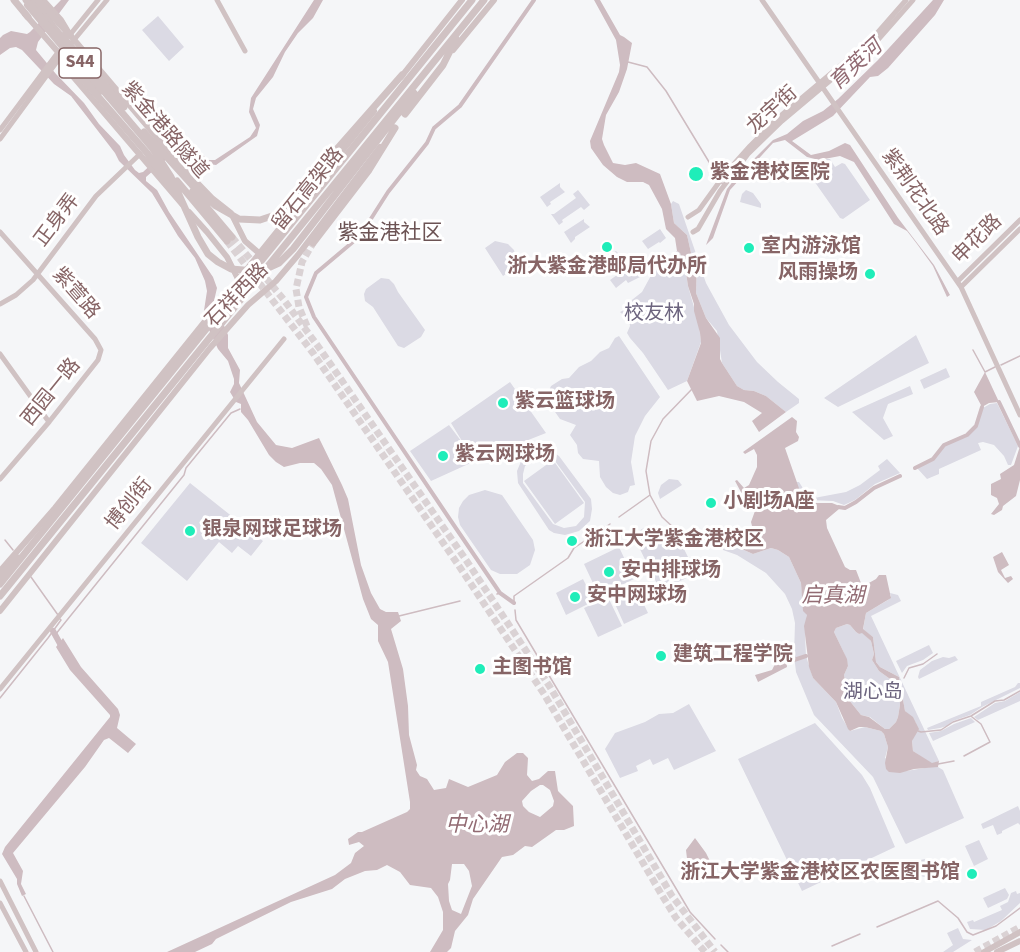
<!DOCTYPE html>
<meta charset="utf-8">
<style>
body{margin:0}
canvas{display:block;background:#f5f6f8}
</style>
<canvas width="1020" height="952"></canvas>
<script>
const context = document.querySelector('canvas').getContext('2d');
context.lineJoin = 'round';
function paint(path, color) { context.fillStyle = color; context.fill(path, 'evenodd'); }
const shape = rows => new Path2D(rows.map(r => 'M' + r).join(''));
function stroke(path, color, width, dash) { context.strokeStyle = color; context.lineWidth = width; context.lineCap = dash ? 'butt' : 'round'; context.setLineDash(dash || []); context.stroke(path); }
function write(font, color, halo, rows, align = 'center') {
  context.font = font + ' "Source Sans 3","Noto Sans SC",sans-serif'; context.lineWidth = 6; context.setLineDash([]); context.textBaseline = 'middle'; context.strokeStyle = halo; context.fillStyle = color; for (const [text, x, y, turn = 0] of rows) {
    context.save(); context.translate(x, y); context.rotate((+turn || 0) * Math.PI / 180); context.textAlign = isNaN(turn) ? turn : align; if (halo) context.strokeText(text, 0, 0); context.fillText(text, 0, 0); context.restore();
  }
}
paint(shape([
 [158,16,184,47,169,61,142,30],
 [826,159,830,159,835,167,842,163,845,164,870,200,843,219,840,218,807,171],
 [560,183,560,187,565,192,550,202,551,204,547,207,540,197],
 [578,190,590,205,584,210,581,207,562,220,563,222,559,225,551,214,554,214,576,198,573,194],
 [746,190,753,193,761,204,761,208,740,202,742,194],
 [673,201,679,204,706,283,729,325,757,362,778,382,799,399,799,403,786,412,766,396,754,391,744,390,737,386,722,363,717,331,706,318,696,293,697,261,691,253,687,235,674,223,671,204],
 [584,219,584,222,590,227,575,237,575,239,571,243,564,232],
 [660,229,666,238,660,243,659,242,648,249,642,241],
 [495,241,508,244,514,250,516,259,513,269,503,276,485,248],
 [616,251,618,253,617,255,623,260,603,273,598,265,600,260],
 [677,251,680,253,685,266,688,286,699,325,701,342,687,381,668,390,643,353,630,338,627,333,630,326,629,320,620,312,624,310,623,307,642,292,654,270],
 [634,263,644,275,628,283,626,280,616,288,610,280],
 [381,278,389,279,394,284,398,292,425,330,421,337,404,348,398,346,373,307,365,301,364,294,366,289],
 [916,335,929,363,838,407,824,398],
 [619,336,660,397,645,416,635,436,631,462,635,485,630,486,628,492,620,495,613,493,606,487,600,477,599,461,583,459,578,453,577,445,570,435,576,425,560,419,548,402,547,395,551,386,562,379,569,378,579,367,591,361,600,352,609,348,615,338],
 [946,368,950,377,924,389,920,380],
 [510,382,546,433,475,461,431,481,410,451,449,425,465,446,451,423],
 [910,386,913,394,888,404,883,418,893,436,884,440,852,412],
 [997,403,1018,446,1011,465,1008,465,1004,456,994,445,983,442,978,443,981,450,939,469,939,474,927,479,917,468,934,460,944,446,968,436,977,427,983,408,990,404],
 [541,449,548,449,559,456,591,499,592,509,590,521,579,531,565,535,554,533,549,530,518,483,517,471,522,459,527,455],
 [547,456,555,461,585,502,584,517,576,526,564,528,553,524,523,483,523,474,525,466,534,459],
 [887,459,900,473,875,484,855,500,844,505,833,501,808,500,797,487,796,482,799,482,806,493,814,498,846,492,860,485,880,470,878,466],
 [553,460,584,503,555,524,524,481],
 [669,479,678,480,682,485,660,499,658,493,661,485],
 [190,483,263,541,251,556,238,546,232,553,219,542,187,581,141,543],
 [485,490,502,495,533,540,535,550,530,565,517,574,500,574,491,570,460,525,458,517,459,508,463,501,469,495],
 [648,525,683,547,688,557,700,559,702,571,660,590,633,535],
 [723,545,737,547,753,554,771,548,778,550,789,557,801,583,803,605,807,615,805,635,806,656,813,678,836,702,842,718,850,731,865,727,881,731,884,734,888,747,885,758,906,771,931,767,938,767,943,770,964,818,906,844,905,843,873,777,814,715,796,672,794,655,795,623,792,609,785,594,766,573,737,555,723,550],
 [619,547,634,579,599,596,584,564],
 [583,579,594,601,566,615,556,593],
 [634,584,648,613,624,624,611,595],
 [890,593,898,595,901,601,871,616,939,761,932,764,913,751,912,741,916,723,905,711,899,677,880,667,876,662,873,637,863,630,866,613,888,600,891,596],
 [608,597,622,626,598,637,584,608],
 [847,624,850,625,856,632,859,634,862,632,871,641,874,654,872,660,879,671,897,684,899,688,900,705,898,717,896,722,889,729,885,729,870,717,861,715,849,700,844,675,848,666,844,653,834,632,836,628],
 [929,645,933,653,923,660,907,666,902,673,896,661],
 [955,656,958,660,919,679,918,677,920,670,932,661,943,657,949,658],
 [1018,683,1020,683,1020,688,982,707,970,715,953,721,947,726,940,728,928,730,927,728,981,706,981,702,1015,687],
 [1020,692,1020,701,978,720,974,717,995,703,1005,701],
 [689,704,716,751,674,770,668,758,653,765,650,759,636,766,638,771,620,778,605,749,615,733,645,722,659,714,673,713],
 [971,718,975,722,933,741,929,733,941,731,954,724],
 [815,723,862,775,870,788,895,847,802,891,738,759],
 [1018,806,1020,811,1020,825,1018,823,1002,831,1002,833,997,835,993,825,983,829,981,824],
 [979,840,988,859,974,866,965,846],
 '916 868a9 9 0 1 1 18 0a9 9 0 1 1-18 0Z',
 [1005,888,1009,895,1007,899,988,908,983,898],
 [1016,891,1017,894,1020,893,1020,903,1001,921,986,930,970,929,967,922,973,920,974,922,1002,910,1000,906,1008,902,1011,893],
 [958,928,963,939,972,940,953,952,943,952,953,945,947,933]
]), '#dbdae4');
paint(shape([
 [61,0,69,0,38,42,36,50,56,74,84,103,99,124,120,146,124,155,135,170,139,173,143,172,170,147,177,144,200,153,209,160,215,160,250,137,256,128,249,112,251,98,314,0,323,0,313,18,298,33,285,52,273,77,256,98,253,109,260,125,257,136,216,165,209,164,192,152,188,153,177,150,146,177,146,181,157,190,169,212,213,277,217,288,214,301,228,335,228,348,240,370,239,383,257,422,276,445,292,448,319,438,342,485,348,499,361,565,371,593,380,609,386,612,398,612,401,621,391,629,403,669,408,706,409,735,417,765,416,770,420,776,427,779,434,790,446,788,449,779,468,787,497,775,505,762,517,753,523,753,528,758,527,775,532,781,539,779,548,771,555,771,558,791,573,806,574,826,564,830,556,830,532,847,525,846,513,855,502,857,473,899,468,915,455,931,451,948,447,952,430,952,443,930,443,912,438,897,431,888,410,885,400,872,387,865,377,870,365,871,345,879,332,889,291,902,216,939,212,944,195,952,167,952,335,875,351,863,355,853,364,846,359,842,349,845,348,839,358,832,362,832,407,812,410,809,410,802,388,662,378,641,378,625,371,619,363,599,332,485,321,469,314,463,300,463,284,467,276,462,269,455,248,420,241,412,241,404,236,402,230,392,234,384,234,379,228,361,218,349,203,317,207,291,205,281,195,258,178,236,152,193,119,161,115,153,71,96,54,84,22,50,16,47,10,48,0,55,0,38,3,35,11,31,27,34,30,32],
 [540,785,543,785,550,790,554,801,553,806,540,817,529,812,523,806,522,801,531,791],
 [452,864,464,864,469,871,472,886,461,914,452,910,449,901,448,884,450,880],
 [594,0,600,0,620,35,624,37,632,43,627,69,619,92,606,115,602,139,604,145,613,163,625,165,636,163,660,174,671,204,674,223,687,235,691,253,697,261,696,293,706,318,720,338,720,359,722,363,737,386,744,390,754,391,766,396,786,412,759,432,752,421,762,413,744,402,719,396,697,401,687,381,701,343,700,333,694,311,694,304,688,286,685,266,680,253,677,251,675,238,666,229,662,209,649,185,643,182,627,182,617,177,603,165,591,148,590,141,619,72,620,65,616,40],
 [933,0,944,0,935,15,888,68,878,76,870,77,833,116,792,141,811,155,829,151,845,143,850,145,898,218,934,265,950,295,947,297,933,266,917,244,907,231,894,224,854,162,840,156,819,160,807,157,785,140,773,143,730,190,713,238,706,245,727,189,738,175,773,140,787,134,803,121,823,111,838,99,878,60],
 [985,372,999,402,989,403,982,407,974,392],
 [792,417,797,421,796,432,799,437,798,441,785,448,801,494,807,501,813,503,832,503,837,505,839,509,826,520,827,528,845,567,850,570,856,570,861,583,867,584,876,579,879,575,886,575,891,598,866,613,863,629,873,637,876,662,880,667,899,677,905,711,913,717,919,729,912,741,913,751,932,763,939,761,938,767,914,769,900,773,889,772,886,769,885,763,888,747,884,734,881,731,865,727,859,727,850,731,848,729,836,702,813,678,809,667,804,626,807,615,803,611,801,583,789,557,778,550,771,548,753,554,737,547,723,545,723,540,735,538,743,542,745,536,750,535,753,530,751,522,755,511,749,499,747,500,742,494,735,481,737,480,744,488,749,485,757,467,757,455,754,449,745,454,743,452],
 [847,624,850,625,856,632,859,634,862,633,871,641,874,654,872,660,879,671,897,684,899,688,900,705,898,717,896,722,889,729,885,729,869,717,861,715,849,700,844,675,848,666,847,659,834,632,836,628],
 [1020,446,1020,480,1016,496,1003,506,1002,510,994,515,991,514,999,504,997,498,991,495,991,484,1001,479,1000,474,1014,465],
 [1002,552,1009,565,1001,570,1005,578,1011,576,1013,579,1008,583,998,572,993,557],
 [63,638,81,667,118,709,120,715,117,728,136,744,128,753,109,738,104,740,85,767,13,853,23,871,21,884,26,894,22,896,17,884,17,879,2,854,5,847,110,717,110,715,70,670,56,647],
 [775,656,786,658,787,667,758,682,755,675,772,670,775,664,773,657],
 [695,838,706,853,713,867,692,877,689,876,686,850]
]), '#cebcc1');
stroke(shape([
 [628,62,647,67,666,91,723,185],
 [973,350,985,372,995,367],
 [1001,365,1020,356],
 [692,389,663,419,651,441,646,471,650,495,662,517,674,528,688,537,723,543],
 [619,517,650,495],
 [5,540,13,550],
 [31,577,58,615],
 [497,594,500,593],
 [514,603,514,596,568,558,574,548,610,524],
 [515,610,516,620,690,912,715,939],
 [399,616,460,601],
 [55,635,184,475,186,468,231,413,240,409],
 [904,678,909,668,923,664,937,654],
 [0,698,48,638,61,620,60,619],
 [918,731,921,732,941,730,953,722,971,716,995,701,1004,700,1020,691],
 [964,756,990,742,981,724,972,717],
 [938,764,954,761],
 [24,896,53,952],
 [877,927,938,901,958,918,967,932,973,935,996,926,1020,908],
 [721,945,728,952],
 [832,946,860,934]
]), '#cebcc1', 1.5);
stroke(shape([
 [999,402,1020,446],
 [915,468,933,459,944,445,967,435,976,426,982,407],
 [838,507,845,508,856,502,874,488,900,476],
 [514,603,500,593,451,521,314,317,306,297,316,273,360,236,388,192,427,143,434,128,460,106,534,0],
 [788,662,806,656]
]), '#cebcc1', 4);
stroke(shape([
 [53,631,63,649]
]), '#cebcc1', 6);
stroke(shape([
 [232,237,284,300,320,349,466,560,550,687,672,896,715,952],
 [227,241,313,353,459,566,544,694,663,897,676,918,705,952],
 [307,326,299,307,296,289,302,262,313,243],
 [975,952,1020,927]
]), '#dad2d4', 7, [7, 3.5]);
stroke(shape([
 [217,0,245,51],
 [762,0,961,287,1020,415],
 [69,36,98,0],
 [0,130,59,51],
 [0,139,64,52,107,0],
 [688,217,699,210,725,174,750,146,778,118,872,39,906,0],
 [0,232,95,339,101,350,98,360,49,422,0,479],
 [693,232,698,229,720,191,748,154,782,121,876,42,913,0],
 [958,281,1020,220],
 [961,287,1020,229],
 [0,304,16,295,33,280,96,196,140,154],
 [0,354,49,422],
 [0,689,284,339],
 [0,881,36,952],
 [0,903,26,952]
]), '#d0c2c3', 5);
stroke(shape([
 [32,0,64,39],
 [43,0,61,20,70,35,182,167,212,198,231,213,245,241,260,254],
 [27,5,100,92],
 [25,14,58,52,59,60,182,204],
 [453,50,494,0],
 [401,77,462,0],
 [189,212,207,232,227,257,239,281],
 [0,571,55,508,374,111],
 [0,611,210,348,248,305,276,281,298,255,380,147],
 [984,952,1020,932],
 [997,952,1020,941]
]), '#d0c2c3', 6);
stroke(shape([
 [14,0,28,17],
 [26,0,153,149,171,177,198,237,208,254,218,262,231,269,255,271],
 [38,0,70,35],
 [62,36,124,107],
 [82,78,147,153,174,193],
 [405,114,443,65,456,39],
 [144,132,192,185,216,206,239,219,260,220,275,215,284,209,402,75],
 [177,181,227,241],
 [193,191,232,237],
 [313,243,369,170,395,128],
 [268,268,279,263,293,249,414,93],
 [0,576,16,557],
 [0,584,472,0],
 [0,596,484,0]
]), '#d0c2c3', 7);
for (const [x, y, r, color] of [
 [696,174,8,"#1fedb9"],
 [607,247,6,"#1fedb9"],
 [749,248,6,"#1fedb9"],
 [870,274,6,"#1fedb9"],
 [503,403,6,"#1fedb9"],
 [443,456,6,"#1fedb9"],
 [711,503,6,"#1fedb9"],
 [190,531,6,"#1fedb9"],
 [572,541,6,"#1fedb9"],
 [609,572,6,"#1fedb9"],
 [575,597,6,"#1fedb9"],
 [661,656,6,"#1fedb9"],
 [480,669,6,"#1fedb9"],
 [972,874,6,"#1fedb9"]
]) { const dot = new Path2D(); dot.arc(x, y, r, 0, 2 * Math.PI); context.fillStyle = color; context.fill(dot); stroke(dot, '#fff', 2); }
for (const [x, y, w] of [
 [80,63,42]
]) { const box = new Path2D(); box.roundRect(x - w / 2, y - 15, w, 30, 4.5); context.fillStyle = '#fff'; context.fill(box); stroke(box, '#876566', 1.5); }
write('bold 18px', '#876566', null, [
 ["S44",80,63]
]);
write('20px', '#876566', '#fff', [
 ["龙宇街",773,111,-42],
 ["紫金港路隧道",164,131,49],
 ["留石高架路",309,190,-51],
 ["紫荆花北路",914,193,55],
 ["正身弄",58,221,-53],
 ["申花路",978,240,-45],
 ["紫萱路",75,294,49],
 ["石祥西路",238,296,-46],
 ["西园一路",52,393,-51],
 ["博创街",130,505,-51]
]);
write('bold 20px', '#876566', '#fff', [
 ["紫金港校医院",710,174],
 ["室内游泳馆",761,248],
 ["浙大紫金港邮局代办所",607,268,"center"],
 ["风雨操场",858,274,"right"],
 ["紫云篮球场",515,403],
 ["紫云网球场",455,456],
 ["小剧场A座",723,503],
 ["银泉网球足球场",202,531],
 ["浙江大学紫金港校区",584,541],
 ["安中排球场",621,572],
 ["安中网球场",587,597],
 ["建筑工程学院",673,656],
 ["主图书馆",492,669],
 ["浙江大学紫金港校区农医图书馆",960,874,"right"]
], 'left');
write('20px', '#6c647e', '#fff', [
 ["校友林",654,315],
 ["湖心岛",873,694]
]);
write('italic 21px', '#926b73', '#fff', [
 ["育英河",857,66,-43],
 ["启真湖",833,597],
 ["中心湖",477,826]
]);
write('21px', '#6c5354', '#fff', [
 ["紫金港社区",390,234]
]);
</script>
